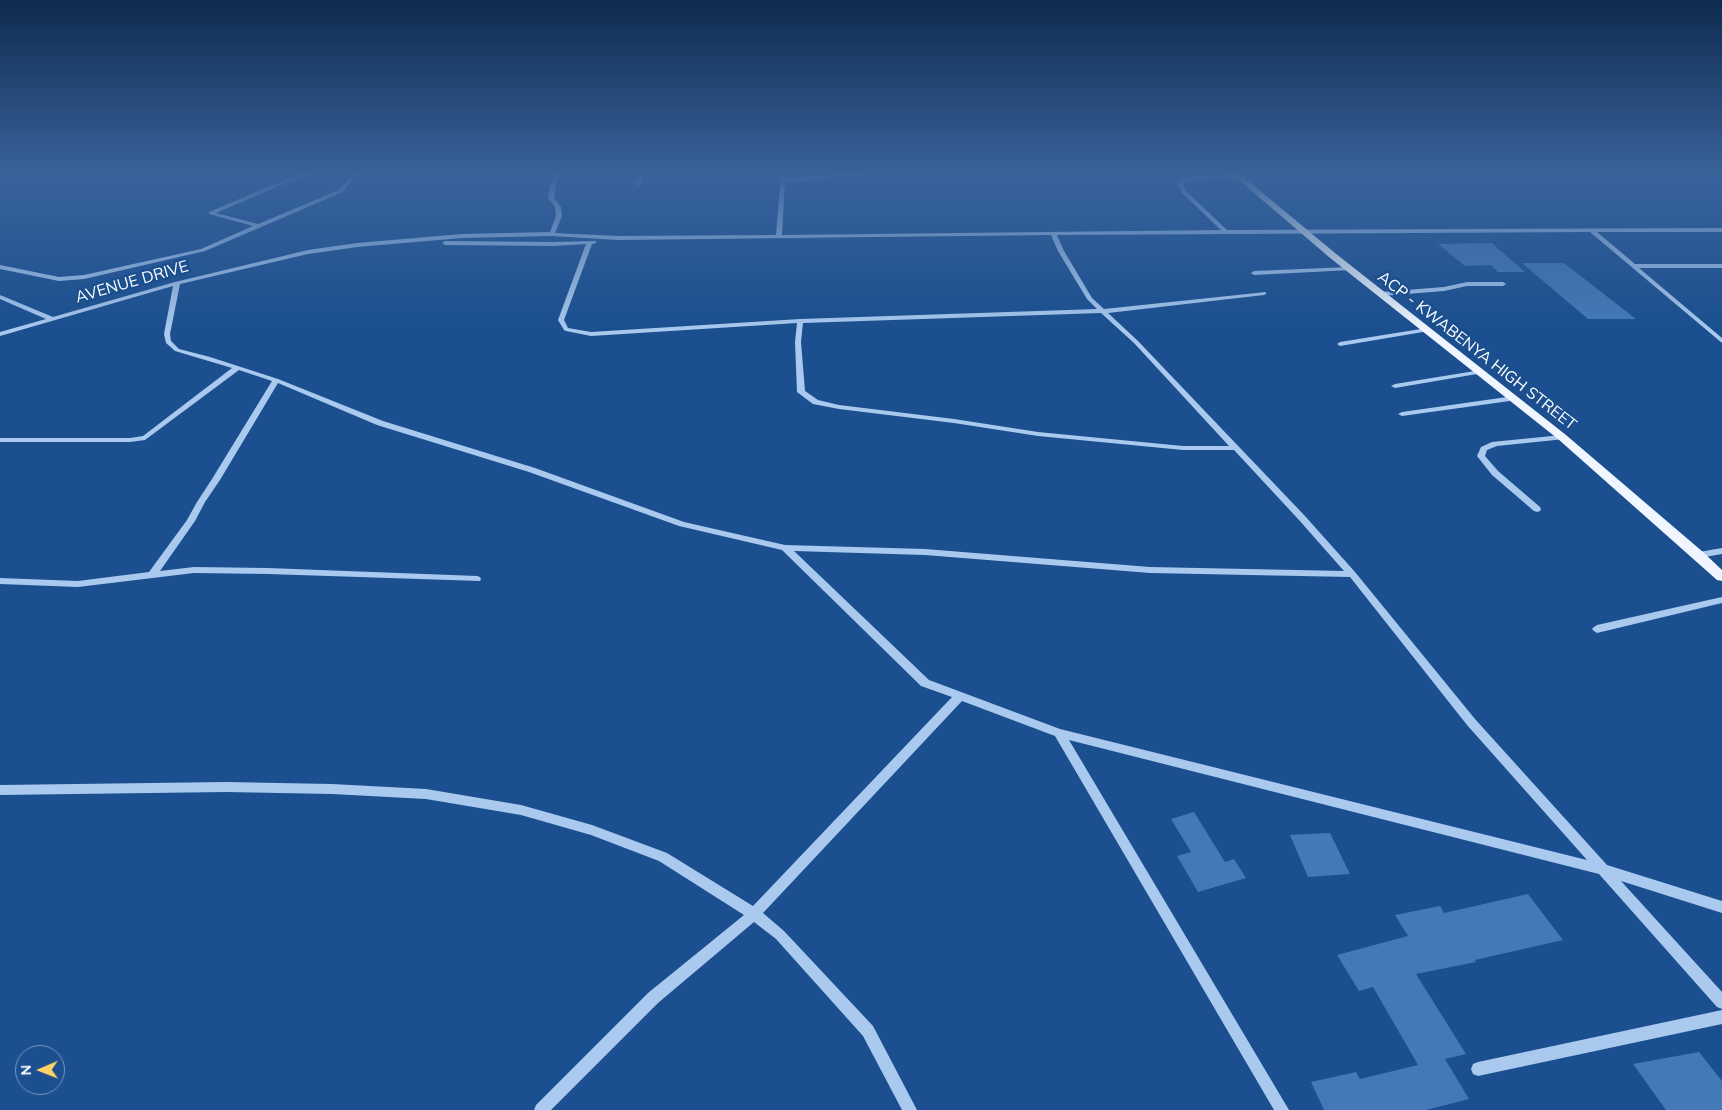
<!DOCTYPE html>
<style>
body{margin:0}
#map{position:relative;width:1722px;height:1110px;overflow:hidden;background:#1b4f8f;font-family:Mulish,sans-serif}
canvas{display:block}
.north{position:absolute;left:15px;top:1045px;width:50px;height:50px;box-sizing:border-box;background:#1b4f8f;border:1px solid #7695bc;border-radius:50%;rotate:269deg;font-size:14px;font-weight:700;line-height:20px;text-align:center;color:#fff}
.north::after{content:'';display:block;margin:auto;width:18px;height:22px;background:#ffd166;clip-path:polygon(50% 0,100% 100%,50% 72%,0 100%)}
</style>
<div id="map">
<canvas width="1722" height="1110"></canvas>
<div class="north">N</div>
</div>
<script>
const context = document.querySelector('canvas').getContext('2d');
context.lineJoin = 'round';
function paint(path, color) { context.fillStyle = color; context.fill(path, 'evenodd'); }
const shape = rows => new Path2D(rows.map(r => 'M' + r).join(''));
function write(font, color, halo, rows, align = 'center') {
  context.font = font + ' Mulish,sans-serif'; context.lineWidth = 5; context.setLineDash([]); context.textBaseline = 'middle'; context.strokeStyle = halo; context.fillStyle = color; for (const [text, x, y, turn = 0] of rows) {
    context.save(); context.translate(x, y); context.rotate((+turn || 0) * Math.PI / 180); context.textAlign = isNaN(turn) ? turn : align; if (halo) context.strokeText(text, 0, 0); context.fillText(text, 0, 0); context.restore();
  }
}
paint(shape([
 [1492,243,1525,272,1498,272,1491,265,1465,266,1438,244],
 [1522,263,1564,263,1636,319,1588,319],
 [1194,812,1225,862,1234,859,1246,878,1198,892,1177,856,1191,852,1171,819],
 [1330,833,1350,874,1308,877,1290,835],
 [1528,894,1563,940,1475,960,1476,962,1416,974,1466,1054,1445,1059,1469,1099,1426,1110,1324,1110,1311,1082,1356,1072,1360,1079,1418,1065,1373,987,1359,991,1337,955,1408,936,1395,915,1440,906,1444,913],
 [1699,1052,1722,1081,1722,1110,1666,1110,1633,1064]
]), '#4478b7');
paint(shape([
 [305,174,315,174,293,180,216,213,258,224,339,190,353,174,358,174,343,192,205,251,84,279,59,281,0,269,0,265,59,277,84,275,201,249,253,226,209,214,209,212,289,178,305,174],
 [555,174,560,174,556,184,554,198,561,207,562,216,555,233,618,236,776,235,781,174,785,174,785,179,855,174,882,174,785,182,782,235,1221,230,1182,193,1177,183,1184,178,1238,175,1240,176,1240,177,1185,181,1183,183,1186,191,1227,230,1722,228,1722,232,1597,232,1635,264,1722,264,1722,268,1639,268,1722,338,1722,343,1590,232,1057,235,1064,251,1092,298,1104,309,1266,292,1266,294,1264,295,1108,313,1138,341,1305,516,1355,572,1475,719,1607,865,1722,901,1722,913,1621,881,1722,992,1722,1009,1717,1007,1599,874,1069,740,1289,1110,1274,1110,1055,736,962,701,763,913,784,931,873,1026,917,1110,902,1110,863,1036,776,939,754,922,658,1003,551,1110,534,1110,536,1105,648,993,744,915,659,861,591,835,521,815,426,799,332,794,226,792,0,795,0,785,226,782,332,784,426,789,521,805,592,825,667,853,753,906,952,697,921,686,782,550,679,526,529,472,377,425,278,383,220,480,205,502,195,521,160,571,194,567,268,568,477,576,480,577,481,579,480,581,268,574,194,573,78,587,0,584,0,578,78,581,149,572,187,520,197,502,212,479,272,381,239,370,145,440,130,442,0,442,0,438,130,438,143,436,232,368,175,351,166,343,164,334,173,286,0,336,0,332,46,319,0,299,0,295,53,317,175,282,308,250,357,243,462,234,550,232,556,216,555,207,548,198,550,184,555,174],
 [1051,235,1058,251,1087,299,1097,309,800,319,591,332,568,328,564,320,592,244,596,243,596,241,554,242,445,241,442,243,445,245,554,246,586,244,558,320,564,330,566,331,591,336,797,323,795,342,797,392,813,404,839,409,954,423,1038,436,1183,450,1234,450,1299,520,1344,571,1150,567,925,549,785,545,684,522,535,468,383,421,278,379,210,357,179,349,171,341,170,334,180,284,308,254,357,247,462,238,552,236,618,240,1051,235],
 [1101,313,1134,343,1229,446,1183,446,1038,432,954,419,839,405,818,400,805,391,801,342,803,323,1101,313],
 [794,551,925,555,1150,573,1350,577,1467,725,1587,860,1060,729,929,680,794,551],
 [638,174,643,174,641,184,638,186,635,184,638,174],
 [1349,267,1351,268,1351,270,1254,275,1251,273,1254,271,1349,267],
 [1467,282,1503,282,1506,284,1503,286,1467,286,1444,291,1381,296,1378,294,1381,292,1444,287,1467,282],
 [1427,328,1430,330,1429,331,1340,346,1337,344,1340,342,1427,328],
 [1481,370,1483,371,1483,373,1395,388,1391,386,1395,384,1481,370],
 [1514,396,1517,396,1517,400,1402,416,1398,414,1402,412,1514,396],
 [1562,435,1565,435,1566,437,1565,439,1497,446,1487,450,1485,456,1498,471,1540,507,1541,509,1540,511,1537,512,1534,511,1492,475,1477,456,1481,447,1492,442,1562,435],
 [1722,548,1722,554,1699,558,1695,555,1699,552,1722,548],
 [1722,597,1722,603,1597,633,1594,631,1592,629,1594,627,1597,625,1722,597],
 [1722,1010,1722,1024,1478,1076,1473,1074,1471,1069,1473,1064,1478,1062,1722,1010]
]), '#a9c9ee');
paint(shape([
 [1232,174,1240,174,1335,253,1566,435,1703,552,1722,570,1722,581,1717,580,1558,439,1329,257,1232,174]
]), '#f0f6ff');
const sky = context.createLinearGradient(0, 0, 0, 330);
sky.addColorStop(0, '#0f2b4f');
sky.addColorStop(0.53, '#39639b');
sky.addColorStop(1, '#39639b00');
context.fillStyle = sky;
context.fillRect(0, 0, 1722, 330);
write('16px', '#fff', '#1b4f8f', [
 ["AVENUE DRIVE",132,282,-16],
 ["ACP - KWABENYA HIGH STREET",1477,351,38]
]);
</script>
